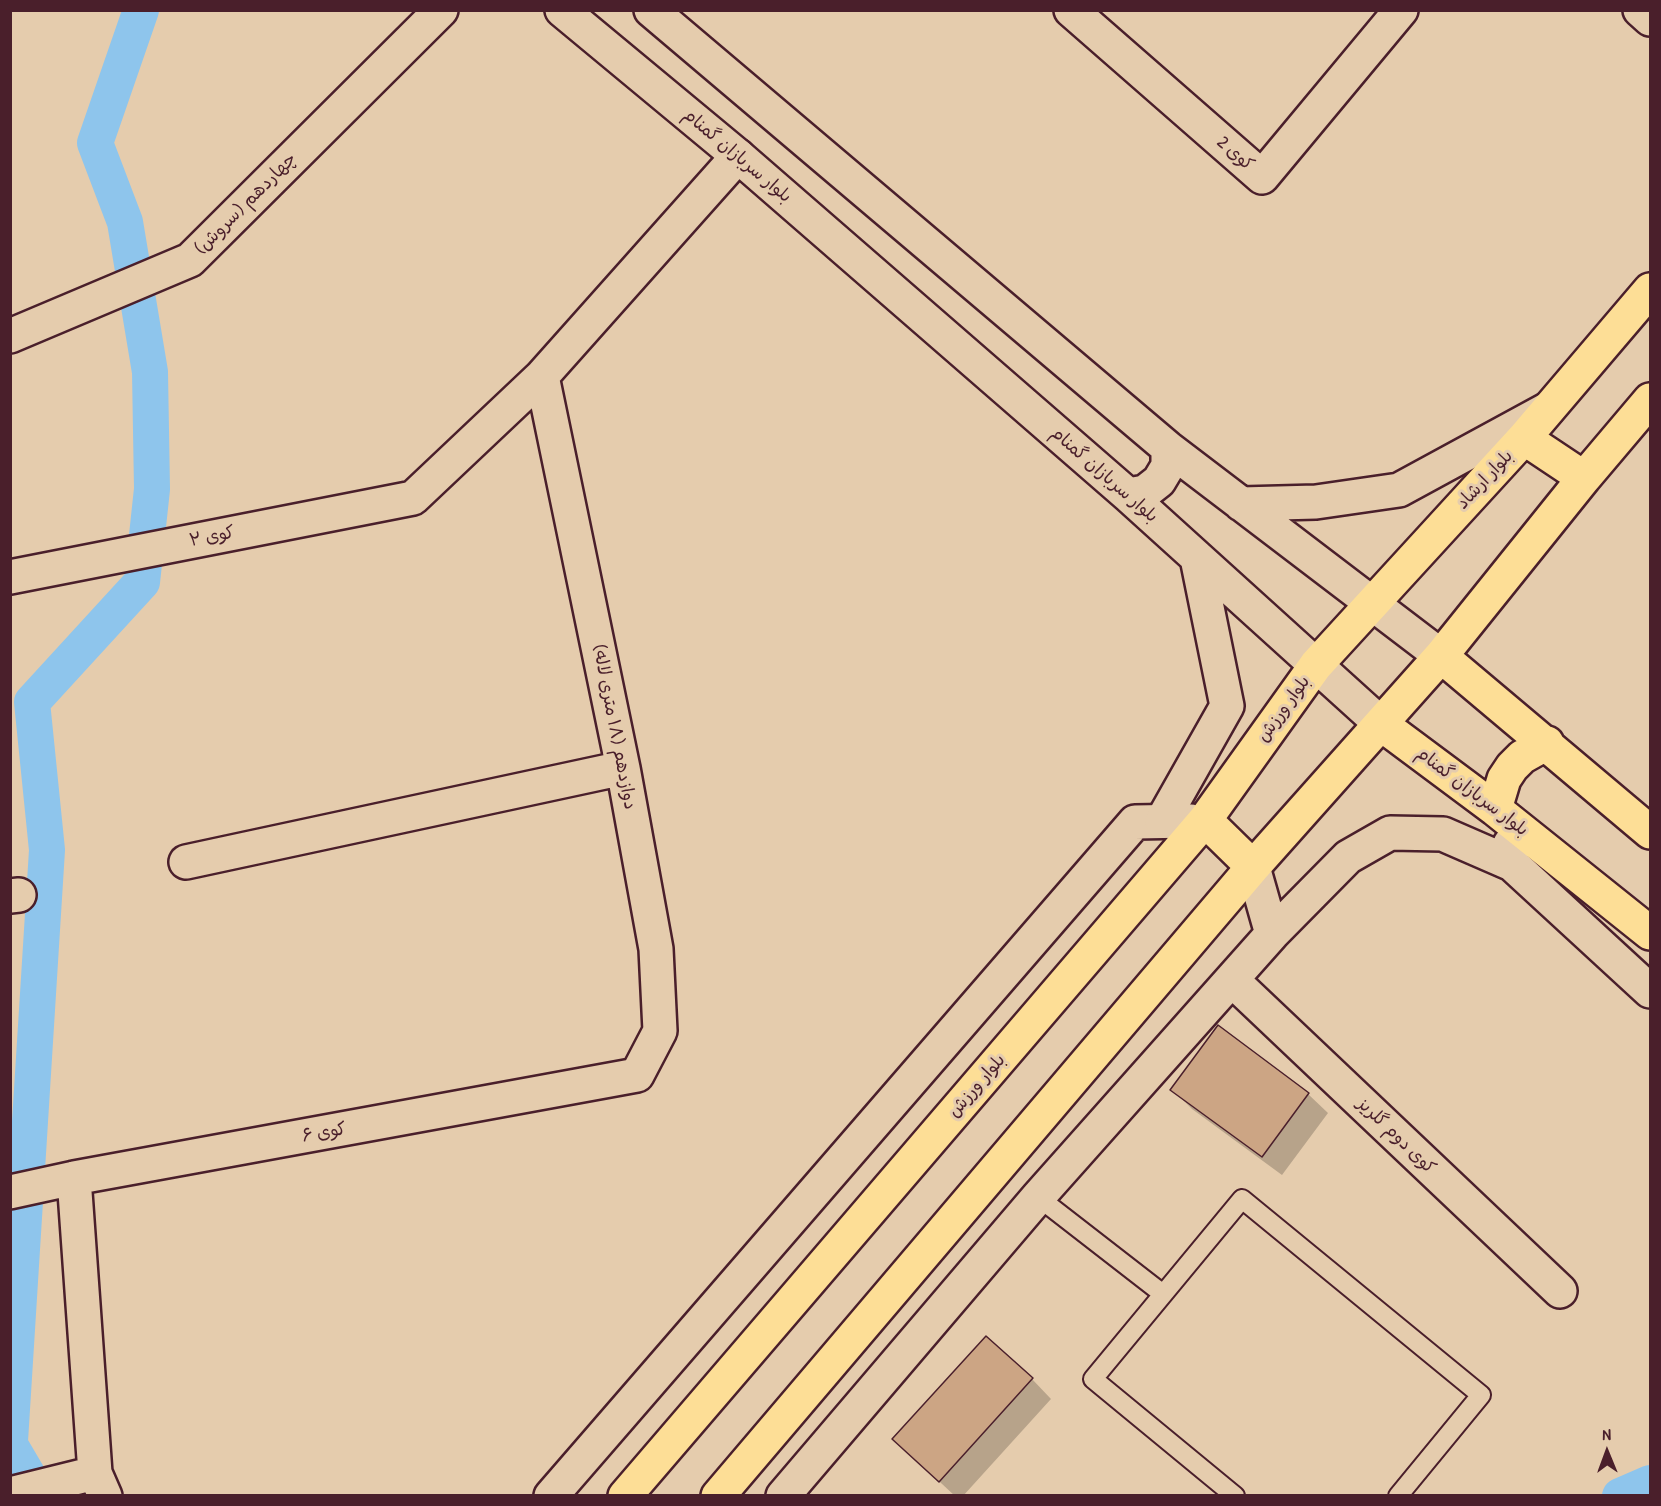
<!DOCTYPE html>
<meta charset="utf-8">
<style>
body{margin:0}
#map{position:relative;width:1661px;height:1506px;overflow:hidden;background:#e5ccad;font-family:"Patrick Hand",sans-serif}
canvas{display:block}
.frame{position:absolute;inset:0;border:12px solid #4a1f2b;pointer-events:none}
.north{position:absolute;left:1577px;top:1422px;width:60px;height:60px;-webkit-text-stroke:4px #e5ccad;paint-order:stroke;rotate:359deg;font-size:16px;font-weight:700;line-height:24px;text-align:center;color:#4a1f2b}
.north::after{content:'';display:block;margin:auto;width:21px;height:27px;background:#4a1f2b;clip-path:polygon(50% 0,100% 100%,50% 72%,0 100%)}
</style>
<div id="map">
<canvas width="1661" height="1506"></canvas>
<div class="frame"></div>
<div class="north">N</div>
</div>
<script>
const context = document.querySelector('canvas').getContext('2d');
context.lineJoin = 'round';
function paint(path, color) { context.fillStyle = color; context.fill(path, 'evenodd'); }
const shape = rows => new Path2D(rows.map(r => 'M' + r).join(''));
function stroke(path, color, width, dash) { context.strokeStyle = color; context.lineWidth = width; context.lineCap = dash ? 'butt' : 'round'; context.setLineDash(dash || []); context.stroke(path); }
function write(font, color, halo, rows, align = 'center') {
  context.font = font + ' "Patrick Hand","Playpen Sans Arabic",sans-serif'; context.lineWidth = 6; context.setLineDash([]); context.textBaseline = 'middle'; context.strokeStyle = halo; context.fillStyle = color; for (const [text, x, y, turn = 0] of rows) {
    context.save(); context.translate(x, y); context.rotate((+turn || 0) * Math.PI / 180); context.textAlign = isNaN(turn) ? turn : align; if (halo) context.strokeText(text, 0, 0); context.fillText(text, 0, 0); context.restore();
  }
}
paint(shape([
 [1218,1027,1308,1094,1328,1113,1282,1175,1192,1109,1172,1089],
 [1032,1379,1051,1399,963,1496,955,1496,914,1458]
]), '#0003');
stroke(shape([
 [10,1441,47,850,32,702,142,582,152,489,150,372,125,222,95,143,141,10],
 [10,1445,40,1496],
 [1620,1496,1650,1483]
]), '#8ec5ec', 36);
const building = shape([
 [1218,1025,1309,1093,1262,1157,1170,1090,1218,1025],
 [986,1336,1033,1378,939,1482,892,1439,986,1336]
]);
paint(building, '#cca584');
stroke(building, '#4a1f2b', 1.5);
const lane = shape([
 [1038,1197,1163,1294],
 [1235,1496,1093,1379,1242,1199,1481,1395,1398,1496]
]);
const street = shape([
 [1071,10,1262,177,1401,10],
 [10,336,190,260,441,10],
 [10,577,413,498,542,376,738,156],
 [1510,844,1512,864,1650,991],
 [186,862,623,768],
 [10,896,19,895],
 [1272,934,1348,857,1390,833,1443,834,1512,864],
 [1232,980,1560,1291],
 [74,1178,95,1473,105,1496],
 [10,1192,74,1178,637,1075,660,1031,656,949,623,768,542,376],
 [10,1494,95,1473],
 [551,1496,1135,822,1191,821],
 [783,1496,1038,1197,1272,934,1253,867]
]);
const secondary = shape([
 [562,10,738,156,1128,495,1381,724],
 [651,10,1168,448,1441,656],
 [1640,10,1650,19],
 [1128,495,1145,492,1159,481,1168,466,1168,448],
 [1241,504,1316,502,1399,490,1548,409],
 [1162,821,1227,706,1197,558]
]);
const primary = shape([
 [1524,438,1584,478],
 [1441,656,1650,832],
 [1381,724,1495,809,1650,933],
 [1495,809,1504,779,1512,767,1522,757,1547,743],
 [1205,820,1253,867],
 [625,1496,1205,820,1316,665,1524,438,1650,290],
 [718,1496,1253,867,1441,656,1584,478,1650,400]
]);
stroke(lane, '#4a1f2b', 22);
stroke(street, '#4a1f2b', 38);
stroke(secondary, '#4a1f2b', 38);
stroke(primary, '#4a1f2b', 38);
stroke(lane, '#e5ccad', 18);
stroke(street, '#e5ccad', 33);
stroke(secondary, '#e5ccad', 33);
stroke(primary, '#fdde96', 33);
write('18px', '#4a1f2b', '#e5ccad', [
 ["کوی 2",1235,154,41],
 ["بلوار سربازان گمنام",737,156,40],
 ["چهاردهم (سروش)",246,204,-45],
 ["بلوار سربازان گمنام",1104,475,41],
 ["بلوار ارشاد",1485,480,-47],
 ["کوی ۲",212,537,-11],
 ["بلوار ورزش",1284,709,-54],
 ["دوازدهم (۱۸ متری لاله)",614,727,79],
 ["بلوار سربازان گمنام",1472,792,37],
 ["بلوار ورزش",977,1086,-49],
 ["کوی ۶",324,1133,-10],
 ["کوی دوم گلریز",1396,1136,44]
]);
</script>
